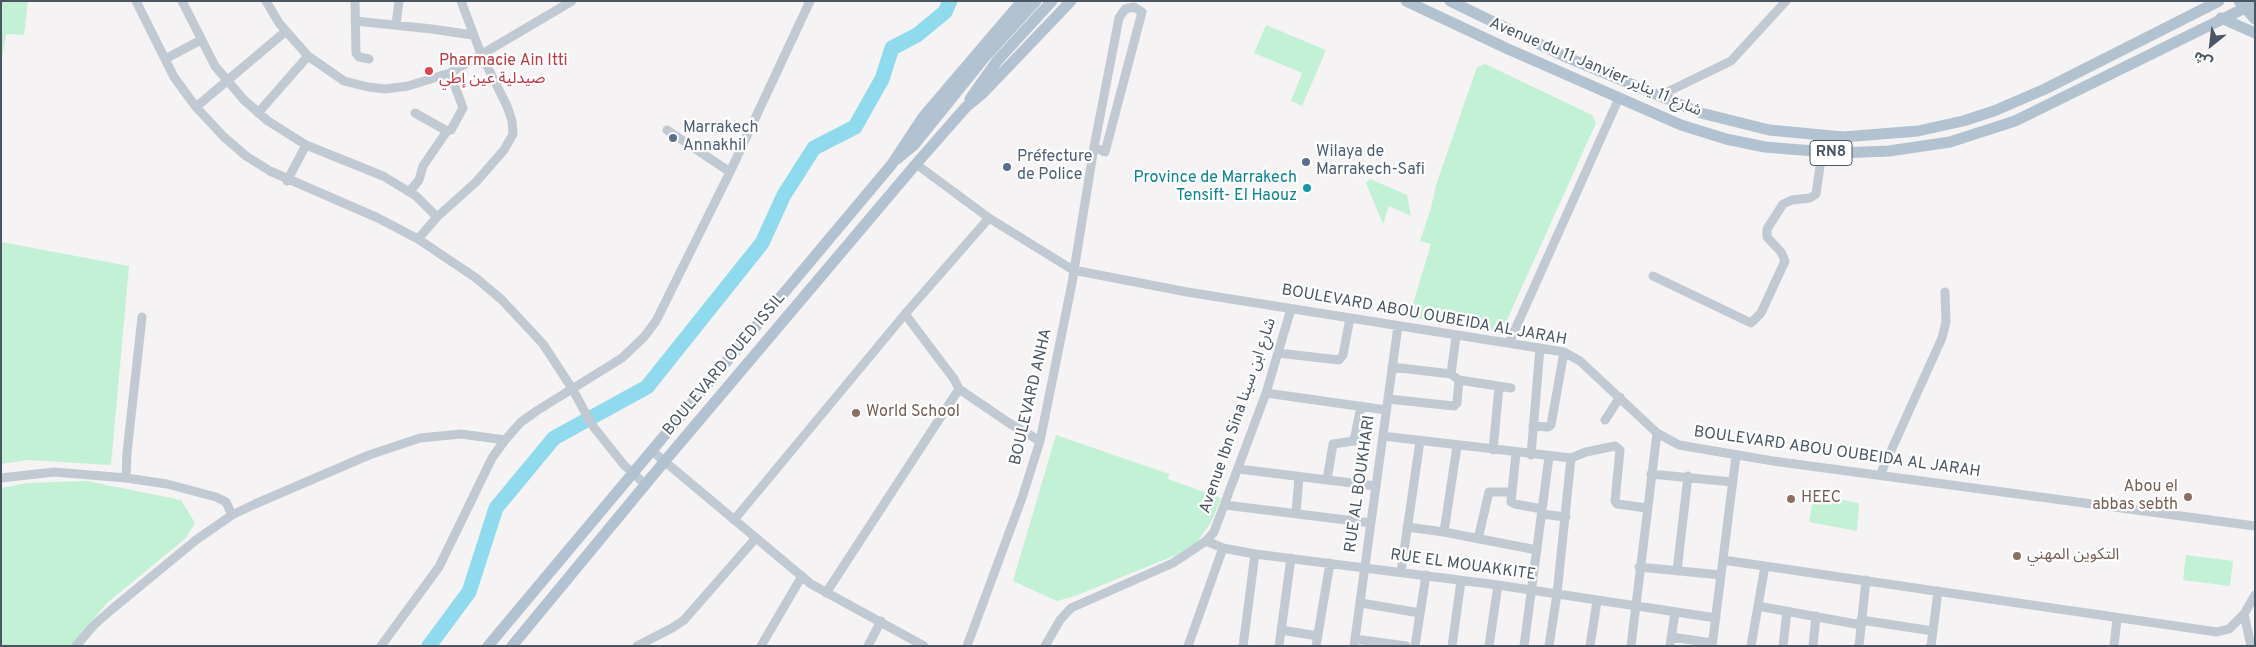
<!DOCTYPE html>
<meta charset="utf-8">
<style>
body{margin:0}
#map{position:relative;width:2256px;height:647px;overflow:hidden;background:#f5f3f3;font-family:Overpass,"Noto Sans Arabic",sans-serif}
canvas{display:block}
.frame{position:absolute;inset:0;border:2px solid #4a5661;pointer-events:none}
.north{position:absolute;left:2186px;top:20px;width:50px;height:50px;-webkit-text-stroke:4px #fff;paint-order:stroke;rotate:209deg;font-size:14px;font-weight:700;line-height:20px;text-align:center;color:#4a5661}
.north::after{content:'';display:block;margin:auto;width:18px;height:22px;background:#4a5661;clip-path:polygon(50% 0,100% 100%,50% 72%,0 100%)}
</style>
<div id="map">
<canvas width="2256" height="647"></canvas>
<div class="frame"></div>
<div class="north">ش</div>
</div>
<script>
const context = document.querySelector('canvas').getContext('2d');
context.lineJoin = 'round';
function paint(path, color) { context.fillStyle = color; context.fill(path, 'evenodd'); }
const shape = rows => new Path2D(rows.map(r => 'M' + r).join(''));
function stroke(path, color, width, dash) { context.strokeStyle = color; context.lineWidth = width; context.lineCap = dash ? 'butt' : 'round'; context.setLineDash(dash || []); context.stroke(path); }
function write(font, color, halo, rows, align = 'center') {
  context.font = font + ' Overpass,"Noto Sans Arabic",sans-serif'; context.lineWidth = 4.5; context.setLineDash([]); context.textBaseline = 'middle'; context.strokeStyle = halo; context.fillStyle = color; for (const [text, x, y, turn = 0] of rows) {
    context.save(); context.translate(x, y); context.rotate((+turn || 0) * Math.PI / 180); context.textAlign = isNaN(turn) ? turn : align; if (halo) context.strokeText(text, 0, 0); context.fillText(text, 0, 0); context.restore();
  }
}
paint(shape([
 [1,1,28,1,24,35,6,34,1,66],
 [1266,25,1326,50,1302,106,1291,101,1302,73,1254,53],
 [1485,64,1592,115,1596,123,1502,331,1409,317,1431,244,1420,241,1431,208,1436,185,1477,67],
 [1370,179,1407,195,1411,216,1389,206,1383,224,1366,183],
 [1,242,129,266,111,465,28,460,1,464],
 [1056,435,1169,474,1168,479,1221,498,1211,522,1198,541,1176,555,1075,596,1057,601,1013,581],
 [87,481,181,500,195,523,186,538,107,603,71,646,1,646,1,488,27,483],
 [1814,495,1859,503,1857,531,1809,522],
 [2186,555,2233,561,2230,586,2183,580]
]), '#c3f1d5');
stroke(shape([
 [429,646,469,592,496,508,554,438,647,387,762,243,784,195,814,148,855,127,882,79,892,48,917,35,945,12,950,1]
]), '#90daee', 15);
stroke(shape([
 [136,1,174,77,196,107,224,137,246,156,270,171,378,218,418,239,476,278,502,300,543,344,573,390,592,425,624,465,646,485],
 [182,1,215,66,244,100,268,121,306,145,383,176,416,196,437,217],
 [266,1,279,23,308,56,344,81,368,87,385,89,408,86,450,73,572,1],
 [355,1,356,53,359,57,369,59],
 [355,21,432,29,473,35],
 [396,24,399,1],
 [165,59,201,40],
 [1659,96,1731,61,1786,1],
 [196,107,286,31],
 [258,113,308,56],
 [415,113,447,131,451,130,463,108,450,73],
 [667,130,730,172],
 [916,164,989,218,1073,270,1187,292,1564,352,1580,361,1657,433,1679,445,1773,461,2255,526],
 [287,181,306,145],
 [409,192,419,180,423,166,447,131],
 [418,239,437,217,476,182,504,150,513,134,512,121,507,106,481,54,461,1],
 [1653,276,1751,323,1761,313,1785,261,1781,252,1767,237,1767,229,1783,204,1792,200,1810,198,1816,194,1822,152],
 [905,314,954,379,959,389,1009,423,1040,441],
 [1509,343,1619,98],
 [1278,353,1339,360,1343,355,1350,318],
 [1392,367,1451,374,1459,380,1511,388],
 [1451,374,1456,336],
 [1266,393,1386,410],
 [1388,399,1454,406,1457,403,1459,380],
 [1605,420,1620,397],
 [1533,426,1548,427,1551,425,1564,352],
 [1383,436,1571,458,1586,452,1615,446,1620,450,1615,501,1617,504,1647,508],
 [651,450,811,584,924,646],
 [1493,450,1499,387],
 [1516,453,1511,502,1515,504,1542,509],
 [1531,455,1540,348],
 [1239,469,1376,486],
 [1651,474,1732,482],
 [1880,475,1942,338,1946,322,1945,292],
 [1,478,54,472,126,478,167,484,216,497,226,502,232,515],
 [126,478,127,453,142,317],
 [1327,480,1333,444,1354,441,1361,406],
 [1225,505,1371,523],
 [1296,513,1299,477],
 [1542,514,1566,517],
 [734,520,905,314,989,218],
 [1407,527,1444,532,1537,550],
 [1444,532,1457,446],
 [1478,539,1489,492,1512,492],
 [1206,541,1223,548,1255,554,1498,585,1716,618],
 [1723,560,2217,632,2229,629,2244,614,2255,595],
 [1639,567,1721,575],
 [1677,571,1688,476],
 [1401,572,1420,441],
 [826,593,959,389],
 [1361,603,1420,613],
 [1758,606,1861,625],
 [2244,614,2251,646],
 [1861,620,1933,631],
 [1281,630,1318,636],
 [1671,637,1712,643],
 [1355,639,1406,646],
 [76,646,94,625,111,610,196,540,232,515,255,504,369,455,420,438,461,434,505,440],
 [381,646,439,567,492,458,505,440,521,422,538,410,622,358,644,337,656,321,730,172,810,1],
 [637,646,672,628,684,620,755,539],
 [761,646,802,576],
 [868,646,881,621],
 [967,646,1022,498,1040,441,1072,283,1094,147,1119,18,1125,9,1134,7,1142,12,1105,152,1094,147],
 [1045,646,1060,620,1071,608,1173,563,1206,541,1214,532,1266,393,1291,309],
 [1188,646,1223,548],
 [1243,646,1255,554],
 [1279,646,1291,558],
 [1316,646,1330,563],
 [1354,646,1398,326],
 [1415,646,1426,575],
 [1452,646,1461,581],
 [1489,646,1498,585],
 [1524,646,1549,457],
 [1549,646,1557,594,1571,458],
 [1590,646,1597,601],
 [1631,646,1657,433],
 [1670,646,1675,612],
 [1712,646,1736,456],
 [1751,646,1765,566],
 [1783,646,1787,611],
 [1813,646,1816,616],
 [1859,646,1866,580],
 [1931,646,1938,591],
 [2114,646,2117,619]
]), '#c1cad2', 9);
stroke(shape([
 [1406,1,1508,49,1681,125,1726,139,1765,147,1838,153,1889,151,1950,142,2015,121,2255,3],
 [1450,1,1566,57,1701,113,1769,130,1843,137,1918,131,1963,121,1994,111,2045,89,2219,1],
 [2239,1,2255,19],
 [2221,18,2255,33],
 [970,99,997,61,1052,1],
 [897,159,914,145,984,58,1036,1],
 [488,646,892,164,923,117,1022,1],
 [512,646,664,462,916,164,966,107,983,93,1071,1]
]), '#b3c2d1', 11);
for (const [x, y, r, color] of [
 [429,71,5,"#e0444e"],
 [673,138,5,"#5c6f8a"],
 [1306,162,5,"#5c6f8a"],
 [1007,167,5,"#5c6f8a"],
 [1307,188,5,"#0f9aa8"],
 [856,413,5,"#8d6e63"],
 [2188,497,5,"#8d6e63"],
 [1791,499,5,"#8d6e63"],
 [2017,556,5,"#8d6e63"]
]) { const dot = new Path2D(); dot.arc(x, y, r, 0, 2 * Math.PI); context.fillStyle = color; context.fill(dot); stroke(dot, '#fff', 2); }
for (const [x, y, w] of [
 [1831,153,42]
]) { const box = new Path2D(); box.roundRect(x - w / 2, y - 12.5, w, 25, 4); context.fillStyle = '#fff'; context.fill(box); stroke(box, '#4a5661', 1); }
write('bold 15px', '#4a5661', null, [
 ["RN8",1831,153]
]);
write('16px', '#be3a42', '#fff', [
 ["Pharmacie Ain Itti",439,62],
 ["صيدلية عين إطي",439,80]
], 'left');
write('16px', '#4a5661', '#fff', [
 ["Avenue du 11 Janvier شارع 11 يناير",1595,68,23],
 ["BOULEVARD ABOU OUBEIDA AL JARAH",1424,316,10],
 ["BOULEVARD OUED ISSIL",725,365,-50],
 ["BOULEVARD ANHA",1032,397,-77],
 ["Avenue Ibn Sina شارع ابن سينا",1239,416,-71],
 ["BOULEVARD ABOU OUBEIDA AL JARAH",1837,453,8],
 ["RUE AL BOUKHARI",1361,484,-82],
 ["RUE EL MOUAKKITE",1463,566,8]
]);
write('16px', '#4e5e75', '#fff', [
 ["Marrakech",683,129],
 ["Annakhil",683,147],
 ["Wilaya de",1316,153],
 ["Marrakech-Safi",1316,171],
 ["Préfecture",1017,158],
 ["de Police",1017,176]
], 'left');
write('16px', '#0d838f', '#fff', [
 ["Province de Marrakech",1297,179],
 ["Tensift- El Haouz",1297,197]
], 'right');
write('16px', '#785e54', '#fff', [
 ["World School",866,413],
 ["Abou el",2178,488,"right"],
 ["abbas sebth",2178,506,"right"],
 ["HEEC",1801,499],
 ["التكوين المهني",2027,556]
], 'left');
</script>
